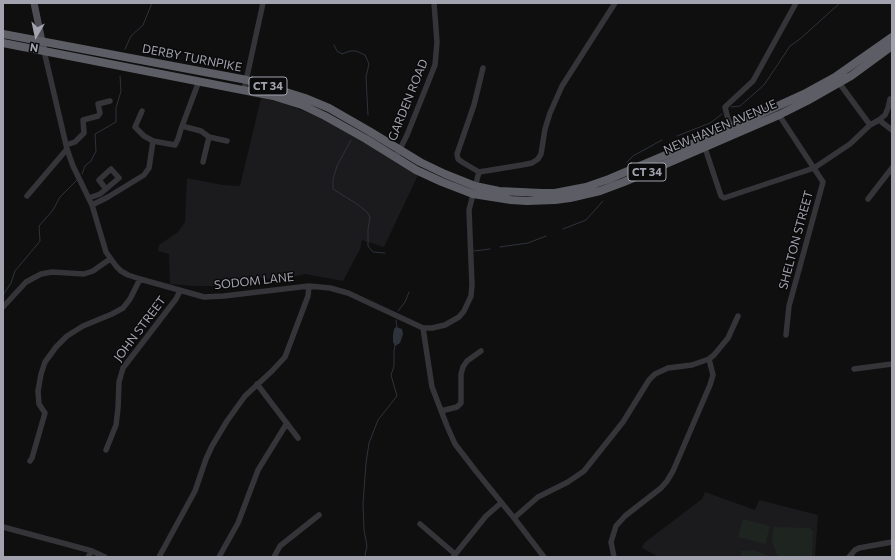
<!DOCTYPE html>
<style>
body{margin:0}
#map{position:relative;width:895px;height:560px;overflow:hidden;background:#0f0f10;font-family:Commissioner,sans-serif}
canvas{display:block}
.frame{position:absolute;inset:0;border:4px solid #a2a3af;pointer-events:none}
.north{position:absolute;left:16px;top:16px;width:40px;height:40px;-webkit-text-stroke:3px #0a0a0b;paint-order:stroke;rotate:189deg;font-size:11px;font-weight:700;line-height:16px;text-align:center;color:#a2a3af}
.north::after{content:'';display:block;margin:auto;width:14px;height:18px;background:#a2a3af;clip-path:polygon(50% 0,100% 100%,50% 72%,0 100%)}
</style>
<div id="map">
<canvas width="895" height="560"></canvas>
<div class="frame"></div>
<div class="north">N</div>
</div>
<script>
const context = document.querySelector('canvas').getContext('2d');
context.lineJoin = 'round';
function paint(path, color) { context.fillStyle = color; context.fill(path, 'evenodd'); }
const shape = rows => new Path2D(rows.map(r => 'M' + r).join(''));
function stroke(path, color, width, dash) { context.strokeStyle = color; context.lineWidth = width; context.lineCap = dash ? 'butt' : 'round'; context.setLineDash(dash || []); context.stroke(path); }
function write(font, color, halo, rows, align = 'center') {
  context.font = font + ' Commissioner,sans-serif'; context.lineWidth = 3; context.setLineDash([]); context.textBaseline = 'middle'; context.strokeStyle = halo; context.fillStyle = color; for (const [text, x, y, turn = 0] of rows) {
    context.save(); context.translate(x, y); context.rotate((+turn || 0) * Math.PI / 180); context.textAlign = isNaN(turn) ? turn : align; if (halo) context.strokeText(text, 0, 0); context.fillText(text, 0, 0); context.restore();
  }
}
paint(shape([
 [261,98,283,103,325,119,340,127,418,175,384,247,362,240,360,249,343,281,305,274,278,281,256,277,216,286,193,286,170,284,169,254,158,251,159,245,178,232,185,222,187,178,223,185,240,186],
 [705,492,755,510,759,500,818,515,815,557,659,557,642,548,644,543,702,499]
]), '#1b1b1d');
paint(shape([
 [743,519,770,526,765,544,738,537],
 [773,527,809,528,813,531,812,557,780,557,777,555,772,542],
 [753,550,772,557,741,557,741,551]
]), '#1e2420');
paint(shape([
 [396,327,402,329,403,334,400,343,395,346,393,342,393,335,394,329]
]), '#2e333b');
stroke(shape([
 [334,45,337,51,342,54,350,51,356,51,365,55,369,64,366,77,368,115],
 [125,49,131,36,143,25,152,3],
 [731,107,740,106,764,85,790,46,800,39,840,3],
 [677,136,710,123,722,114],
 [351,140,337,166,333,179,333,189,357,204,367,212,370,217,368,229,368,246,373,252,385,253],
 [627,162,633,156,662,140],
 [82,174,85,166,91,161,96,151,95,134,116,122,116,108,121,91,120,76],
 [563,229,586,220,603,201],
 [500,247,528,243,546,236],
 [474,251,490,249],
 [3,295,11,283,15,271,40,241,39,226,53,210,60,197,77,180],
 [398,311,405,302,409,292],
 [396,320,397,328],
 [366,557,365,555,367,546,364,530,363,504,366,463,369,443,378,420,397,396,391,375,394,366,394,351,395,345]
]), '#2e333b', 1);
stroke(shape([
 [44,51,67,149,73,166,92,205,106,252,116,266,121,271,128,275,140,279,204,297,224,296,309,286,330,288,348,293,423,328,432,328,445,325,459,317,464,311,471,296,472,285,469,210,479,172,522,165,532,163,538,159,541,154,545,129,550,113,562,86,615,3],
 [837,80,870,125],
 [244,90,263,3],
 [142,111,135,127,144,136,153,141],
 [779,115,823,182,789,306,786,335],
 [879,120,892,130],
 [182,126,201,131,209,137,227,141],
 [732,127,728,119,725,107,753,81,796,3],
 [66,145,75,142,84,133,83,120,98,116,100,113,98,104,110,101],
 [704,145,721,196,724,198,814,168,850,144,870,125,879,120,885,115,888,108,890,99],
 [398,153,407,135,435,65,437,42,434,3],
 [203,162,209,137],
 [479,172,462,162,458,159,457,154,474,105,483,68],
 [27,196,67,149],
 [89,198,100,194,106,189,119,178,111,169,99,180,106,189],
 [868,199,892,168],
 [92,205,108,197,144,175,149,168,153,141,175,145,178,139,181,129,199,81],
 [3,307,26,282,41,274,52,272,84,274,93,271,110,259],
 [423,328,432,387,447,426,455,444,475,470,514,518,544,557],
 [854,369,892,364],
 [257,384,298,438],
 [441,411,457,407,461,403,461,374,463,367,467,361,481,351],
 [106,450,116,425,118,408,119,382,123,368,176,299,180,291],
 [30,461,32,458,45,413,39,404,38,391,41,374,45,362,56,347,67,336,83,326,112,314,123,308,130,299,140,279],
 [514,518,538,497,568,482,584,471,623,422,649,380,655,374,668,368,692,365,709,359,714,355,728,338,738,316],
 [420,524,455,554],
 [3,527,92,551,88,557],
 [92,551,105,557],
 [159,557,195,491,206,459,212,446,227,421,245,396,272,371,285,357,308,296,309,286],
 [219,557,238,523,258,470,287,423],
 [274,557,280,546,319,515],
 [453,557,486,516,501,503],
 [614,557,611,542,616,526,625,516,661,488,667,481,673,471,710,385,713,375,709,359],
 [849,557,855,550,859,548,892,542]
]), '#353539', 5.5);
stroke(shape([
 [34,3,44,51]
]), '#4d4d53', 7);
stroke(shape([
 [3,34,247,80,267,86,305,98,329,108,369,131,420,162,445,174,475,186,499,191,541,193,555,193,586,187,609,179,732,127,804,94,835,77,892,37],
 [3,43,273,96,302,105,325,116,366,139,416,170,442,182,473,194,511,200,527,201,555,200,570,198,600,191,624,182,779,115,807,101,851,76,892,46]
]), '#5d5e65', 8);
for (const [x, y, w] of [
 [268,86,38],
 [647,172,38]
]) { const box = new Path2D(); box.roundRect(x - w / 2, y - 9, w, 18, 3); context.fillStyle = '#0a0a0b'; context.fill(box); stroke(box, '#a2a3af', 1); }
write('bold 11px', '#a2a3af', null, [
 ["CT 34",268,86],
 ["CT 34",647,172]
]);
write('12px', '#a2a3af', '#0a0a0b', [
 ["DERBY TURNPIKE",192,58,11],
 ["GARDEN ROAD",408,100,-68],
 ["NEW HAVEN AVENUE",720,127,-23],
 ["SHELTON STREET",796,240,-75],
 ["SODOM LANE",254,281,-6],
 ["JOHN STREET",140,329,-53]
]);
</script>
